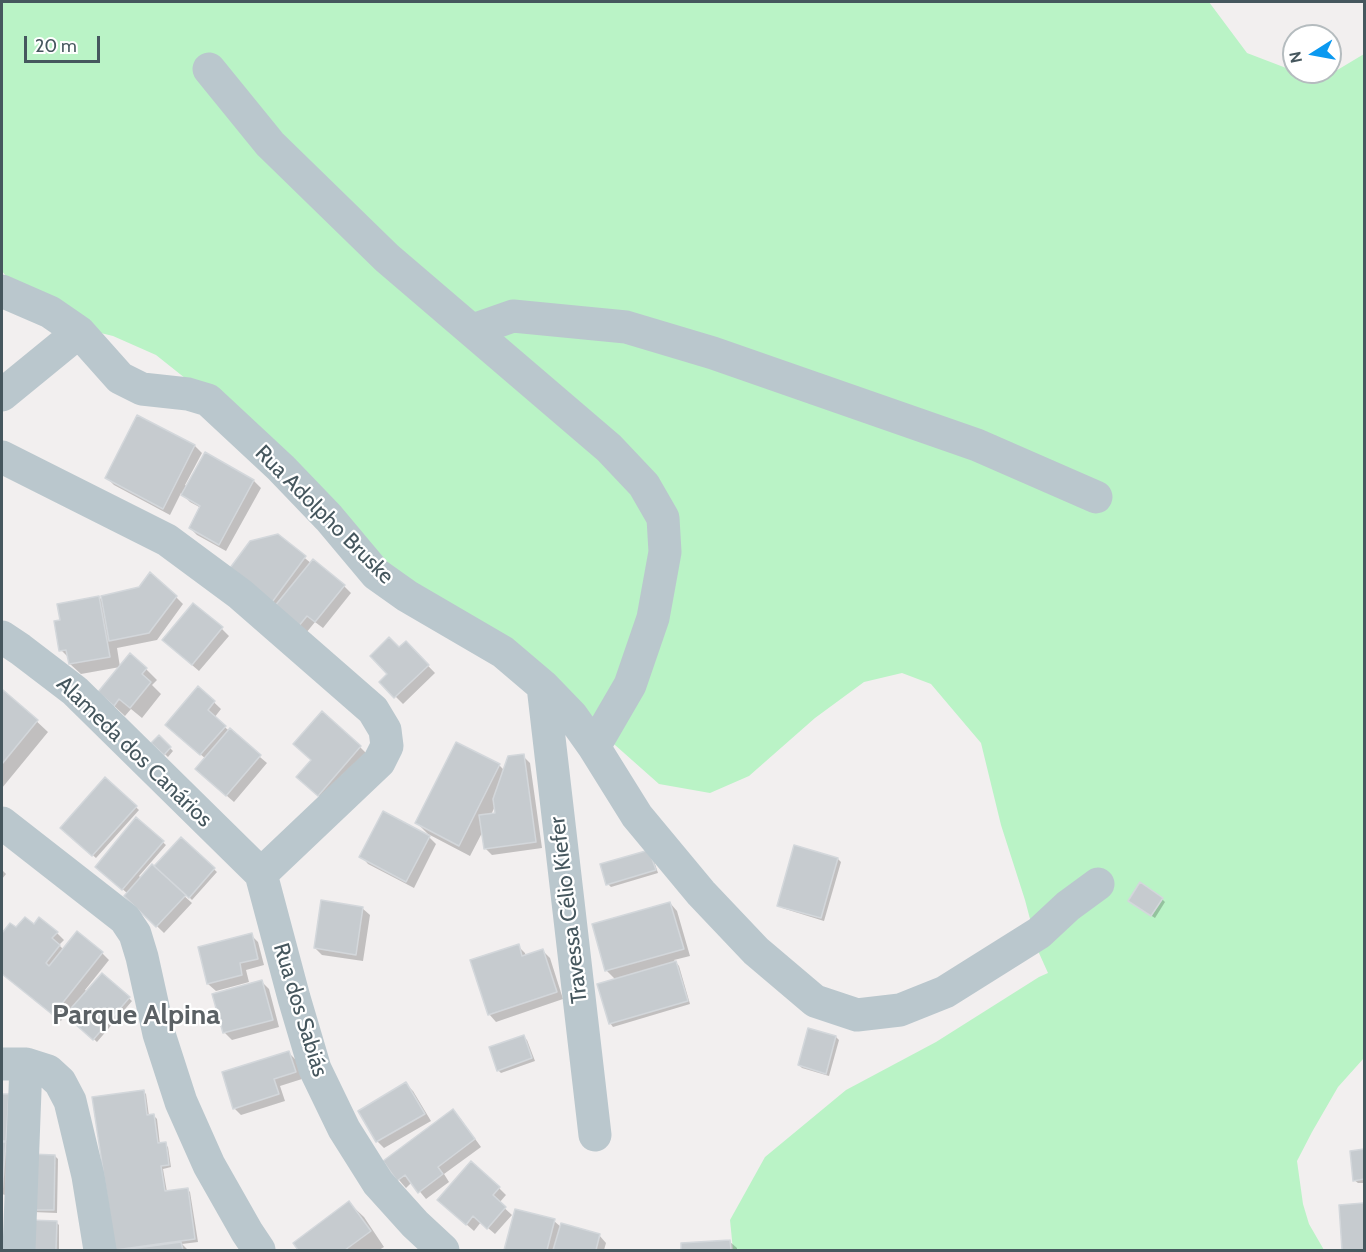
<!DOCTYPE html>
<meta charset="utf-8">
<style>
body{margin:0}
#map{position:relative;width:1366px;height:1252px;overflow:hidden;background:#f2efef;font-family:Cabin,sans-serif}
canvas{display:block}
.frame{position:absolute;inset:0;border:3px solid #46575e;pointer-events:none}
.north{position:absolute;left:1282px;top:24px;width:60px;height:60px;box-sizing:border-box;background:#fff;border:2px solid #b5bcbf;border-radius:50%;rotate:259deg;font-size:16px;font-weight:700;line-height:24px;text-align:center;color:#46575e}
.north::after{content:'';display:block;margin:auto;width:21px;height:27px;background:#0b99f0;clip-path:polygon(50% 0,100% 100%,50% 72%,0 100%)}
.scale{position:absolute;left:24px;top:36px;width:76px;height:27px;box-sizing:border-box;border:3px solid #46575e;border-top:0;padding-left:8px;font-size:18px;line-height:21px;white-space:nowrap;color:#46575e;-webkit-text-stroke:4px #fff;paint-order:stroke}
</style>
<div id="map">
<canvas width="1366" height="1252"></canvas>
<div class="frame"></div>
<div class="north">N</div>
<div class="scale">20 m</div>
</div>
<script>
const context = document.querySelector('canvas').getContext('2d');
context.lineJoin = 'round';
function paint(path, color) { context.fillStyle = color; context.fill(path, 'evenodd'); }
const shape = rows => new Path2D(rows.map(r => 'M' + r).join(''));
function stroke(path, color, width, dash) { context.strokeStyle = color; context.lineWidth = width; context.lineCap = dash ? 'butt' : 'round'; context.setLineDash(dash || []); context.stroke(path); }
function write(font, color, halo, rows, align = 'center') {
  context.font = font + ' Cabin,sans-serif'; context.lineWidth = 4.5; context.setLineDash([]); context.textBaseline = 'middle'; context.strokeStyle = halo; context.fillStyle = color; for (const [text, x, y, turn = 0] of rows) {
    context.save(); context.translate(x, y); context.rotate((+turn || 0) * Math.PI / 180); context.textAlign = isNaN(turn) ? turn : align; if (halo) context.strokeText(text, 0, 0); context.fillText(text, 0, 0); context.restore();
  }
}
paint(shape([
 [2,2,1209,2,1247,53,1294,71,1294,72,1308,75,1334,72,1364,54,1364,1058,1338,1087,1312,1132,1297,1161,1303,1204,1309,1224,1324,1250,733,1250,730,1220,765,1157,846,1090,936,1042,1039,977,1048,973,1039,953,1025,900,1001,825,981,743,931,684,902,673,864,682,815,718,749,776,710,793,659,784,527,667,452,629,195,386,156,355,113,336,80,328,9,280,2,271]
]), '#baf3c6');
paint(shape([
 [138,417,195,446,202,453,185,485,188,487,254,481,261,488,226,551,197,535,190,528,201,508,190,502,181,493,170,515,114,485,107,478],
 [278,536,312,564,344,586,351,593,323,628,315,622,306,633,236,579],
 [99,597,104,602,176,597,183,604,157,640,117,648,120,667,146,669,157,680,152,685,161,694,142,718,131,709,125,716,111,703,120,667,81,674,70,664,69,658,61,650,62,621],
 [222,629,229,636,199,671,171,647],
 [406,643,435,673,403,704,381,682,389,674,399,649],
 [199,688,221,709,214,718,267,763,234,802,204,776,206,759,174,732],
 [2,689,48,732,2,788],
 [159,737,173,751,168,757,153,743],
 [457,744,500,766,505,771,523,756,530,763,542,848,492,855,485,848,483,831,470,856,428,834,417,823],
 [495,806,496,814,491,815],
 [360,747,367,754,326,802,305,784,313,760],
 [106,780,139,810,96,858,62,828],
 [136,819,166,845,139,876,141,878,183,891,181,839,217,872,192,900,184,892,182,894,192,903,164,933,126,896,127,893,97,867],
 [429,837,436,844,414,888,368,864,361,856],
 [652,855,658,873,611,887,608,884],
 [838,859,841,862,824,921,782,908,779,905],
 [2,870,6,874,2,879],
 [1162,899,1165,902,1155,918,1133,904],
 [670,903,677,911,690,956,674,960,679,966,690,1004,613,1027,610,1023,616,980,606,970],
 [362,908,370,915,363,961,322,955,315,948],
 [10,925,16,930,35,926,57,933,64,940,59,945,64,950,102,953,109,960,85,990,88,992,102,975,132,1001,97,1042,66,1014,61,1021,2,974,2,936],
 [251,935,258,942,264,965,246,970,249,982,216,991,208,984,199,948],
 [518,946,525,953,526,957,543,951,550,958,563,999,496,1022,489,1014],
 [262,982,269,989,279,1027,232,1040,225,1033,214,995],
 [524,1037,527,1040,535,1061,501,1073,498,1070],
 [836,1037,839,1040,829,1076,802,1068,799,1065],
 [289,1053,296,1060,302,1079,280,1086,285,1101,241,1115,234,1108],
 [406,1084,413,1091,431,1121,384,1148,377,1141],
 [143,1091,146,1094,149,1116,153,1115,157,1119,160,1145,165,1144,168,1147,171,1167,163,1169,167,1192,187,1189,190,1192,198,1242,182,1244,188,1250,116,1250],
 [2,1095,9,1096,5,1195,2,1194],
 [453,1111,460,1118,481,1147,444,1174,449,1182,426,1199,412,1182,406,1188,399,1180,385,1161],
 [1364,1151,1364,1183,1358,1183,1354,1180,1352,1152],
 [55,1156,58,1159,57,1213,33,1212],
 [499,1188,506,1195,499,1203,512,1215,495,1234,481,1222,474,1231,447,1207],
 [349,1203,364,1217,384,1247,379,1250,300,1250,295,1243],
 [1364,1205,1364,1250,1344,1250,1341,1206],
 [516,1211,554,1221,561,1227,599,1235,606,1243,604,1250,506,1250],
 [56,1222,59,1225,59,1250,29,1250],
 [729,1241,737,1248,737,1250,683,1250,682,1244]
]), '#0003');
const building = shape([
 [137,415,195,445,163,509,105,478,137,415],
 [205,452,254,480,219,545,189,528,200,506,181,495,205,452],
 [278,534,306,556,270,605,227,572,250,541,278,534],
 [313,559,345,585,315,622,307,616,298,627,274,607,313,559],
 [150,572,177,596,149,633,109,641,101,596,139,587,150,572],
 [99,596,110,657,69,664,66,650,59,651,54,621,60,620,57,604,99,596],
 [193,603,223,627,192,665,162,640,193,603],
 [389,637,399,647,406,641,429,665,394,698,379,682,387,674,370,656,389,637],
 [130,653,147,668,142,674,151,682,130,708,119,699,114,706,98,692,130,653],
 [198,686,215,701,208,710,226,726,200,755,165,725,198,686],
 [3,690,38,720,2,764,2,692,3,690],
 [322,711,361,746,318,796,296,777,311,760,293,744,322,711],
 [230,728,261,755,226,796,195,769,230,728],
 [159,735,171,747,164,755,151,743,159,735],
 [456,742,500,764,459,846,415,823,456,742],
 [524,754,536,842,484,849,479,815,495,813,493,799,508,756,524,754],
 [105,777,137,806,92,856,60,828,105,777],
 [383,811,430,836,406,882,359,857,383,811],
 [136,817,164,841,122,890,95,867,136,817],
 [181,837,215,868,189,898,154,866,181,837],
 [794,845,838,858,821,918,777,906,794,845],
 [649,850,656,870,606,885,600,864,649,850],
 [152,864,186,895,156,927,124,896,152,864],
 [1140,882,1163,898,1151,916,1128,901,1140,882],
 [321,900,363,907,356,955,314,948,321,900],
 [670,902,684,949,605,971,592,924,670,902],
 [25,917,34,924,39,917,58,932,52,938,60,945,46,963,49,966,77,931,103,952,53,1015,2,974,2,933,10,923,16,927,25,917],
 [252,933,258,959,240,963,242,975,207,984,198,947,252,933],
 [519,944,522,956,543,949,557,992,488,1015,470,960,519,944],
 [676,961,688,1001,609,1024,597,984,676,961],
 [102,973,130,997,93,1040,65,1015,102,973],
 [262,980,273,1020,223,1033,212,994,262,980],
 [808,1028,836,1036,826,1074,798,1065,808,1028],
 [524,1035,532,1058,497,1071,489,1047,524,1035],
 [289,1051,296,1072,274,1079,279,1094,233,1109,222,1072,289,1051],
 [406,1082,425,1114,376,1142,358,1111,406,1082],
 [144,1090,147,1115,154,1114,158,1143,166,1142,169,1165,161,1166,165,1191,188,1188,195,1239,115,1250,92,1097,144,1090],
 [2,1094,9,1094,6,1141,2,1141,2,1094],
 [453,1109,475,1139,438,1167,443,1174,418,1193,405,1175,397,1181,383,1161,453,1109],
 [2,1142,6,1142,2,1192,2,1142],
 [1364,1149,1364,1179,1353,1181,1350,1151,1364,1149],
 [30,1154,55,1155,54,1210,29,1210,30,1154],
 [471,1161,500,1187,493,1195,506,1207,487,1229,473,1216,466,1225,437,1200,471,1161],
 [349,1201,371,1231,345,1250,298,1250,293,1243,349,1201],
 [1364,1203,1364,1250,1342,1250,1339,1205,1364,1203],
 [515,1209,555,1219,547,1250,504,1250,515,1209],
 [29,1220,57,1221,56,1250,28,1250,29,1220],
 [561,1223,600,1234,596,1250,553,1250,561,1223],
 [730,1240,731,1250,681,1250,681,1243,730,1240],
 [181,1242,183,1250,122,1250,181,1242]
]);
paint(building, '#c6cbcf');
stroke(building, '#d3d7db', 1.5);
stroke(shape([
 [209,69,270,144,387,258,609,448,644,485,663,518,665,552,653,618,630,685,594,747],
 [2,291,50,312,79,332,120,378,142,389,188,394,208,400,281,468,329,518,376,574,407,596,503,652,543,686,572,716,594,747,637,816,701,893,756,951,815,1001,857,1015,900,1010,945,992,1039,933,1068,906,1098,884],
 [473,330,513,316,626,327,713,353,977,445,1096,497],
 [2,395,79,332],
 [2,457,167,540,240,594,373,710,385,730,387,746,379,762,261,874],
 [2,637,20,649,75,691,261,874],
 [543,686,595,1135],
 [2,823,125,919,135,934,142,957,159,1034,181,1102,209,1165,247,1232,259,1250],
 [261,874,294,998,315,1069,344,1129,378,1183,415,1224,443,1250],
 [2,1064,26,1064,48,1071,60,1082,70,1101,88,1176,100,1250],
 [19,1250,26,1064]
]), '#bac7cd', 33);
write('22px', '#46575e', '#fff', [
 ["Rua Adolpho Bruske",324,515,45],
 ["Alameda dos Canários",134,752,44],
 ["Travessa Célio Kiefer",569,910,-97],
 ["Rua dos Sabiás",300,1010,73]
]);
write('bold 28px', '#5b6165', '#fff', [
 ["Parque Alpina",136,1016]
]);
</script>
